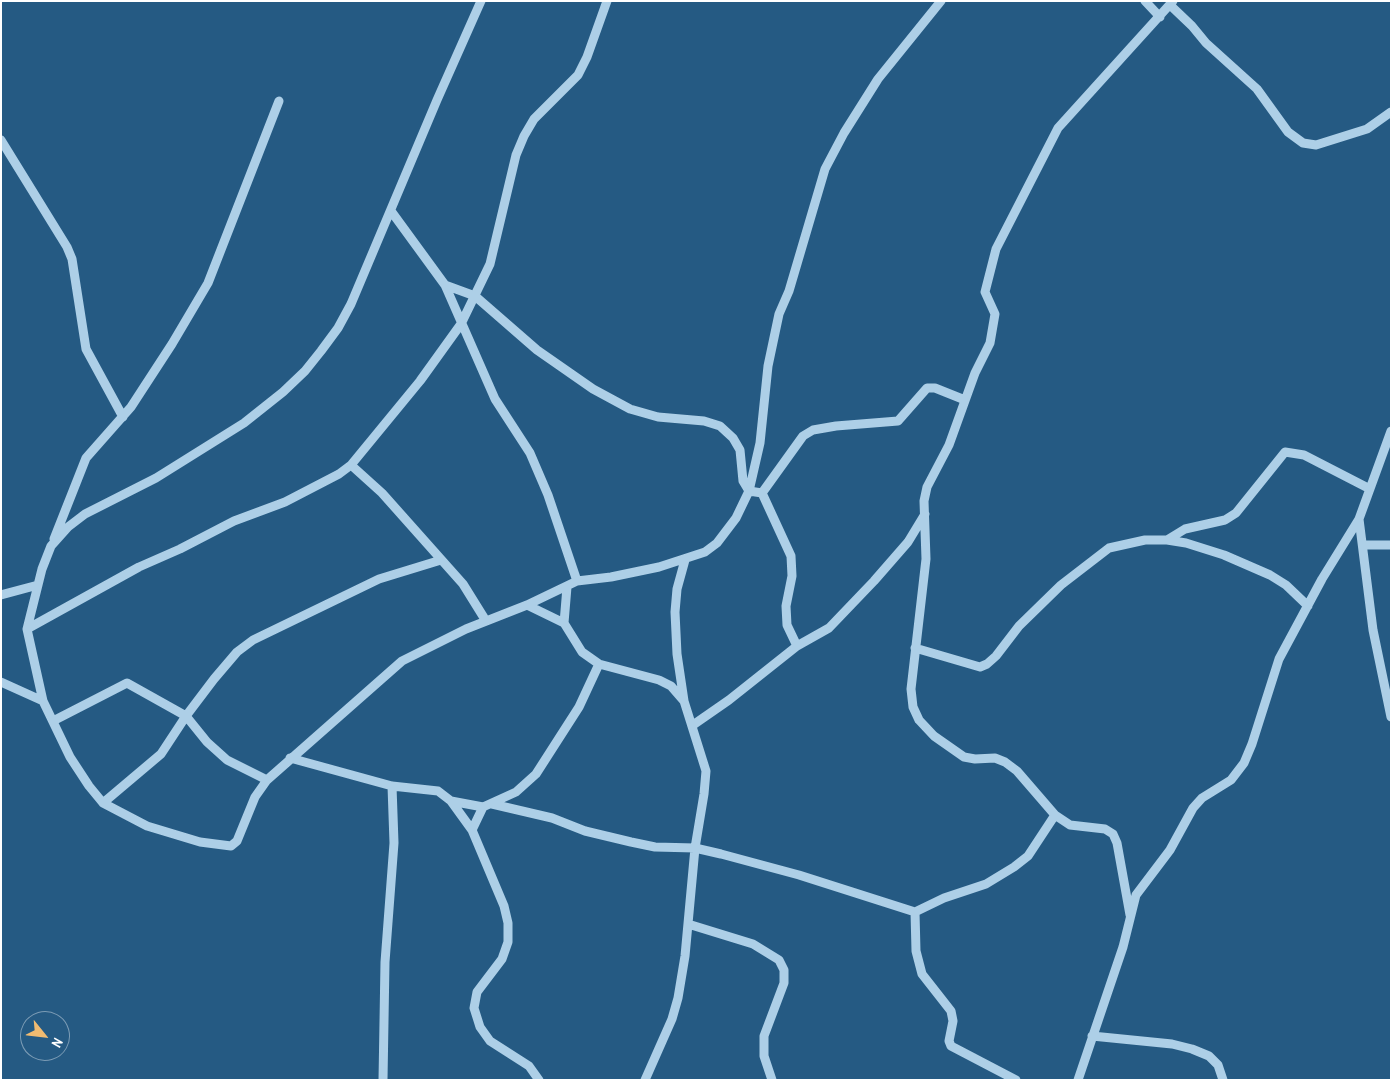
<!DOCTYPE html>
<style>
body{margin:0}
#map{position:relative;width:1392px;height:1081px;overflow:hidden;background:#255a83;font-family:"Archivo Narrow",sans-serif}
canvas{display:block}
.frame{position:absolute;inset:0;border:2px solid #fff;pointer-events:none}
.north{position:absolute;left:20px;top:1011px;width:50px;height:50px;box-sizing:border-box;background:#255a83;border:1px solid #7c9cb5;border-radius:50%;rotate:119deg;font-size:14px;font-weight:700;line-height:20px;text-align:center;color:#fff}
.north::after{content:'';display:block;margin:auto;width:18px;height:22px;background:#f1bb71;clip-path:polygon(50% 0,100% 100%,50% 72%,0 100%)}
</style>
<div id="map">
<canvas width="1392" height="1081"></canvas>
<div class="frame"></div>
<div class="north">N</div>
</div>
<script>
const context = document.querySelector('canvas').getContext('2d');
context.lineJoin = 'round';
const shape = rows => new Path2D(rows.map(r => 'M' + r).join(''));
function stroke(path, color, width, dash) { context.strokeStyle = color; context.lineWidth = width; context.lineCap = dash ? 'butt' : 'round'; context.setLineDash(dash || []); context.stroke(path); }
stroke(shape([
 [481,1,437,100,351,304,338,328,321,351,305,371,283,392,244,423,156,478,85,514,68,527,51,546,42,569,27,629,43,701,70,757,89,786,103,803,147,826,200,842,231,846,237,841,255,797,267,780,402,661,466,629,527,605,577,581,611,577,659,567,705,552,717,543,736,518,749,491,760,443,768,366,779,314,789,291,825,169,844,133,878,79,941,1],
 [1145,1,1160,17],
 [1170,5,1192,26,1206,43,1257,89,1288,132,1303,143,1316,145,1367,129,1391,112],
 [1,140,67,247,72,259,86,349,123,417],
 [391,211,445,285,495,399,530,453,548,495,577,581],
 [445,285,475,296,537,350,593,389,630,409,658,417,704,421,720,426,733,438,740,450,743,481,749,491,762,493],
 [351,465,382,493,463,584,486,621],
 [762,493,803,436,813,430,836,426,898,421,927,388,935,388,965,400],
 [762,493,791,556,792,576,786,606,787,625,797,646],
 [1359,519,1373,630,1391,717],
 [54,539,86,458,131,407,172,344,208,283,279,101],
 [1167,540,1185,529,1225,520,1236,513,1285,452,1304,455,1370,489],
 [1363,545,1391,545],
 [1,595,38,585],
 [527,605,564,623,582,652,599,664,659,680,671,686,684,701],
 [564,623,567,587],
 [27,629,139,567,180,549,234,521,285,502,339,474,351,465,420,381,461,324,490,264,516,155,524,136,534,119,578,75,587,57,607,1],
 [915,648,980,667,987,664,996,656,1019,626,1061,585,1109,548,1145,540,1167,540,1186,543,1224,555,1270,575,1286,585,1308,606],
 [1,682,43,701],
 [53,721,127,683,186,716,207,742,227,760,267,780],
 [693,725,729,700,797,646,829,628,874,581,908,542,925,514],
 [290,758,392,786,438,791,451,801,472,830,504,906,508,923,508,942,502,959,477,992,474,1008,480,1027,490,1041,529,1066,539,1080],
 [451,801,483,807,516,792,536,774,579,707,599,664],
 [103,803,161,754,186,716,214,679,237,652,253,640,379,579,441,560],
 [492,804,552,818,585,831,631,842,655,847,695,848,721,854,799,875,915,912,944,898,986,884,1014,867,1028,856,1055,815],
 [472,830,483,807],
 [915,912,916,951,922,974,951,1011,953,1021,949,1041,951,1046,1016,1080],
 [1130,915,1117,843,1113,834,1105,829,1070,825,1055,815,1017,771,1005,762,995,758,975,759,964,757,934,736,919,720,913,707,911,689,926,559,924,501,927,487,949,445,975,373,990,343,995,314,985,292,996,249,1058,128,1173,1],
 [688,924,753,944,779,960,784,970,784,983,764,1036,764,1056,772,1080],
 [1092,1036,1172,1044,1192,1049,1209,1056,1218,1065,1223,1080],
 [383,1080,385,962,394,843,392,786],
 [645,1080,672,1019,678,998,685,956,695,848,704,794,706,771,684,701,677,654,675,612,677,589,685,560],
 [1078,1080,1123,947,1136,895,1170,850,1193,808,1202,798,1231,780,1244,763,1252,744,1279,659,1322,579,1359,519,1391,431]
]), '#adcfe7', 9);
</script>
